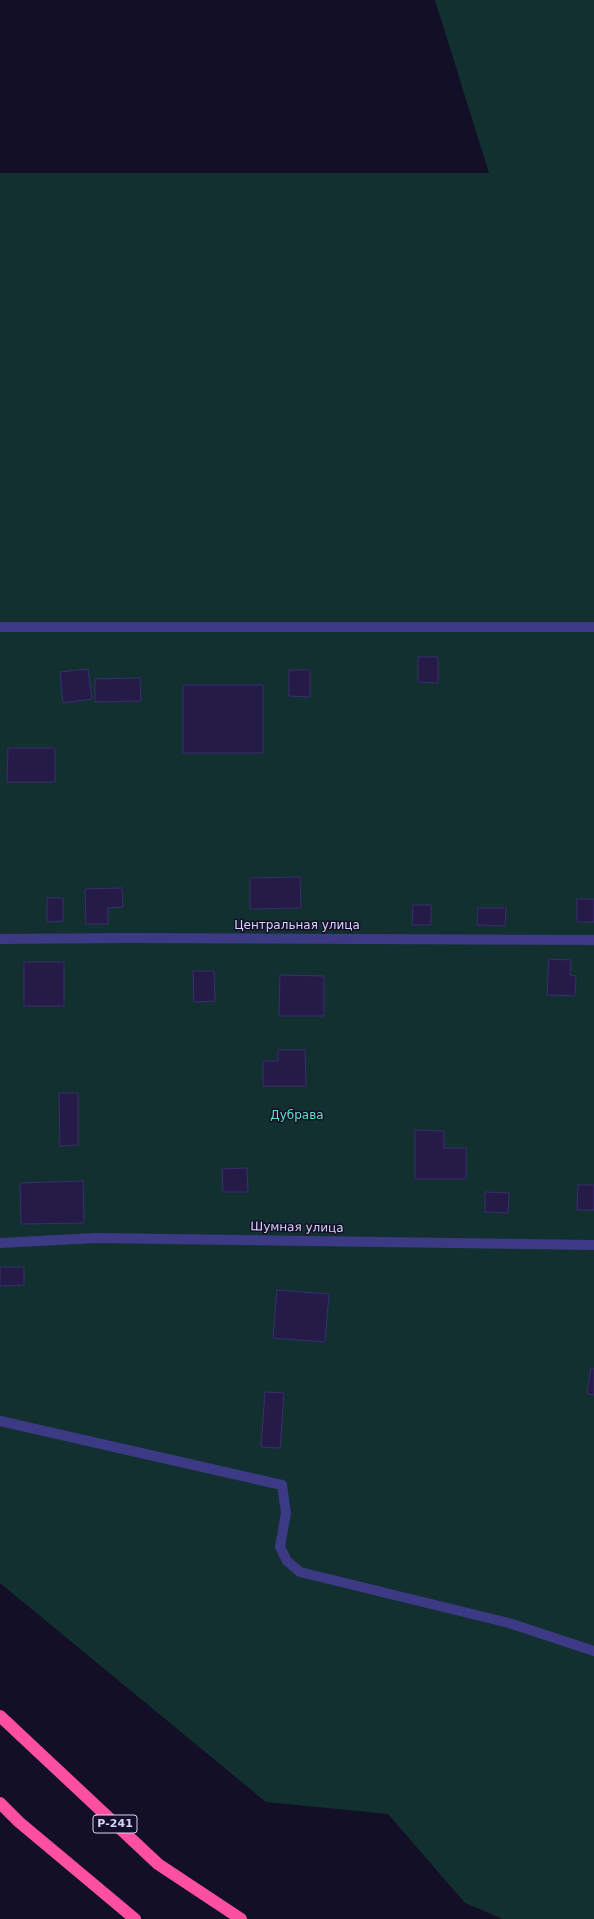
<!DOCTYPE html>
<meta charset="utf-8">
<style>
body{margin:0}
canvas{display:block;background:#130f26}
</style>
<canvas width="594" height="1919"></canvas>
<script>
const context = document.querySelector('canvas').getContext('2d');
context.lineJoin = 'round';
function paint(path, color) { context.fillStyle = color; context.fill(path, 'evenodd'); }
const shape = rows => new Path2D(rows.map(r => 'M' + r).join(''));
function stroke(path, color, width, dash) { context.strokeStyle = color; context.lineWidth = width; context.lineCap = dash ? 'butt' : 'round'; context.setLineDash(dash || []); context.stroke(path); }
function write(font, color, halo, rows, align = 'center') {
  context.font = font + ' "DejaVu Sans",sans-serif'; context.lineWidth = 3; context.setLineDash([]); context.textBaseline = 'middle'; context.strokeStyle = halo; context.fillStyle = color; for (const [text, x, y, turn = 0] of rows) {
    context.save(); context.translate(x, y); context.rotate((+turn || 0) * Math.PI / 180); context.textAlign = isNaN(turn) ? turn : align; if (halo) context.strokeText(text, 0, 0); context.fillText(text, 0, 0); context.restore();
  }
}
paint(shape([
 [435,0,594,0,594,1919,503,1919,465,1903,388,1814,266,1802,0,1583,0,173,489,173]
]), '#12302f');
const building = shape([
 [418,657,438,657,438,683,418,682,418,657],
 [88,669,92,699,63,703,60,672,88,669],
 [289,670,310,670,310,697,289,696,289,670],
 [140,678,141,701,95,702,95,679,140,678],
 [183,685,263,685,263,753,183,753,183,685],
 [8,748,55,748,55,782,7,782,8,748],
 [300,877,301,908,250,909,250,878,300,877],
 [122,888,123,907,108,908,108,924,86,924,85,889,122,888],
 [47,898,63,898,63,921,47,922,47,898],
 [577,899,594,899,594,922,577,922,577,899],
 [413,905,431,905,431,925,412,925,413,905],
 [478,908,506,908,505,926,477,925,478,908],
 [549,959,571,960,570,975,576,976,575,996,547,995,549,959],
 [24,962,64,962,64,1006,24,1006,24,962],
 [193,971,214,971,215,1001,194,1002,193,971],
 [280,975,324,976,324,1016,279,1016,280,975],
 [278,1050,305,1050,306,1086,263,1086,263,1061,278,1061,278,1050],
 [59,1093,78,1093,78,1145,60,1146,59,1093],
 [415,1130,444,1131,444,1148,466,1148,466,1179,415,1179,415,1130],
 [247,1168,248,1192,223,1192,222,1169,247,1168],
 [83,1181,84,1223,21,1224,20,1183,83,1181],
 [578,1185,594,1185,594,1210,577,1210,578,1185],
 [485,1192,509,1193,508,1213,485,1212,485,1192],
 [0,1267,24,1267,24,1285,0,1286,0,1267],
 [277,1290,329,1294,325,1342,273,1338,277,1290],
 [591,1368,594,1369,594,1395,587,1393,591,1368],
 [265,1392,284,1393,280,1448,261,1447,265,1392]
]);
paint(building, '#241b47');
stroke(building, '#3b2d73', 1);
stroke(shape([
 [0,627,594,627],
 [0,939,128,938,594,940],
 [0,1243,96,1238,594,1245],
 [0,1421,282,1485,286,1513,280,1547,287,1561,300,1572,509,1623,594,1651]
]), '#3d3a85', 10);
stroke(shape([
 [0,1716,158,1864,241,1919],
 [0,1803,19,1822,135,1919]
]), '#ff4fa3', 12);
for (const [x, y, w] of [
 [115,1824,44]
]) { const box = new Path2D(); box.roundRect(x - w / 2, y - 9, w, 18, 3); context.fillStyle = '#130f26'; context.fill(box); stroke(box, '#d9d4ff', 1); }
write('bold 11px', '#d9d4ff', null, [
 ["Р-241",115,1824]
]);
write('12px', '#d9d4ff', '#130f26', [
 ["Центральная улица",297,926],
 ["Шумная улица",297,1228,1]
]);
write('12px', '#5fe0c0', '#130f26', [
 ["Дубрава",297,1116]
]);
</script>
